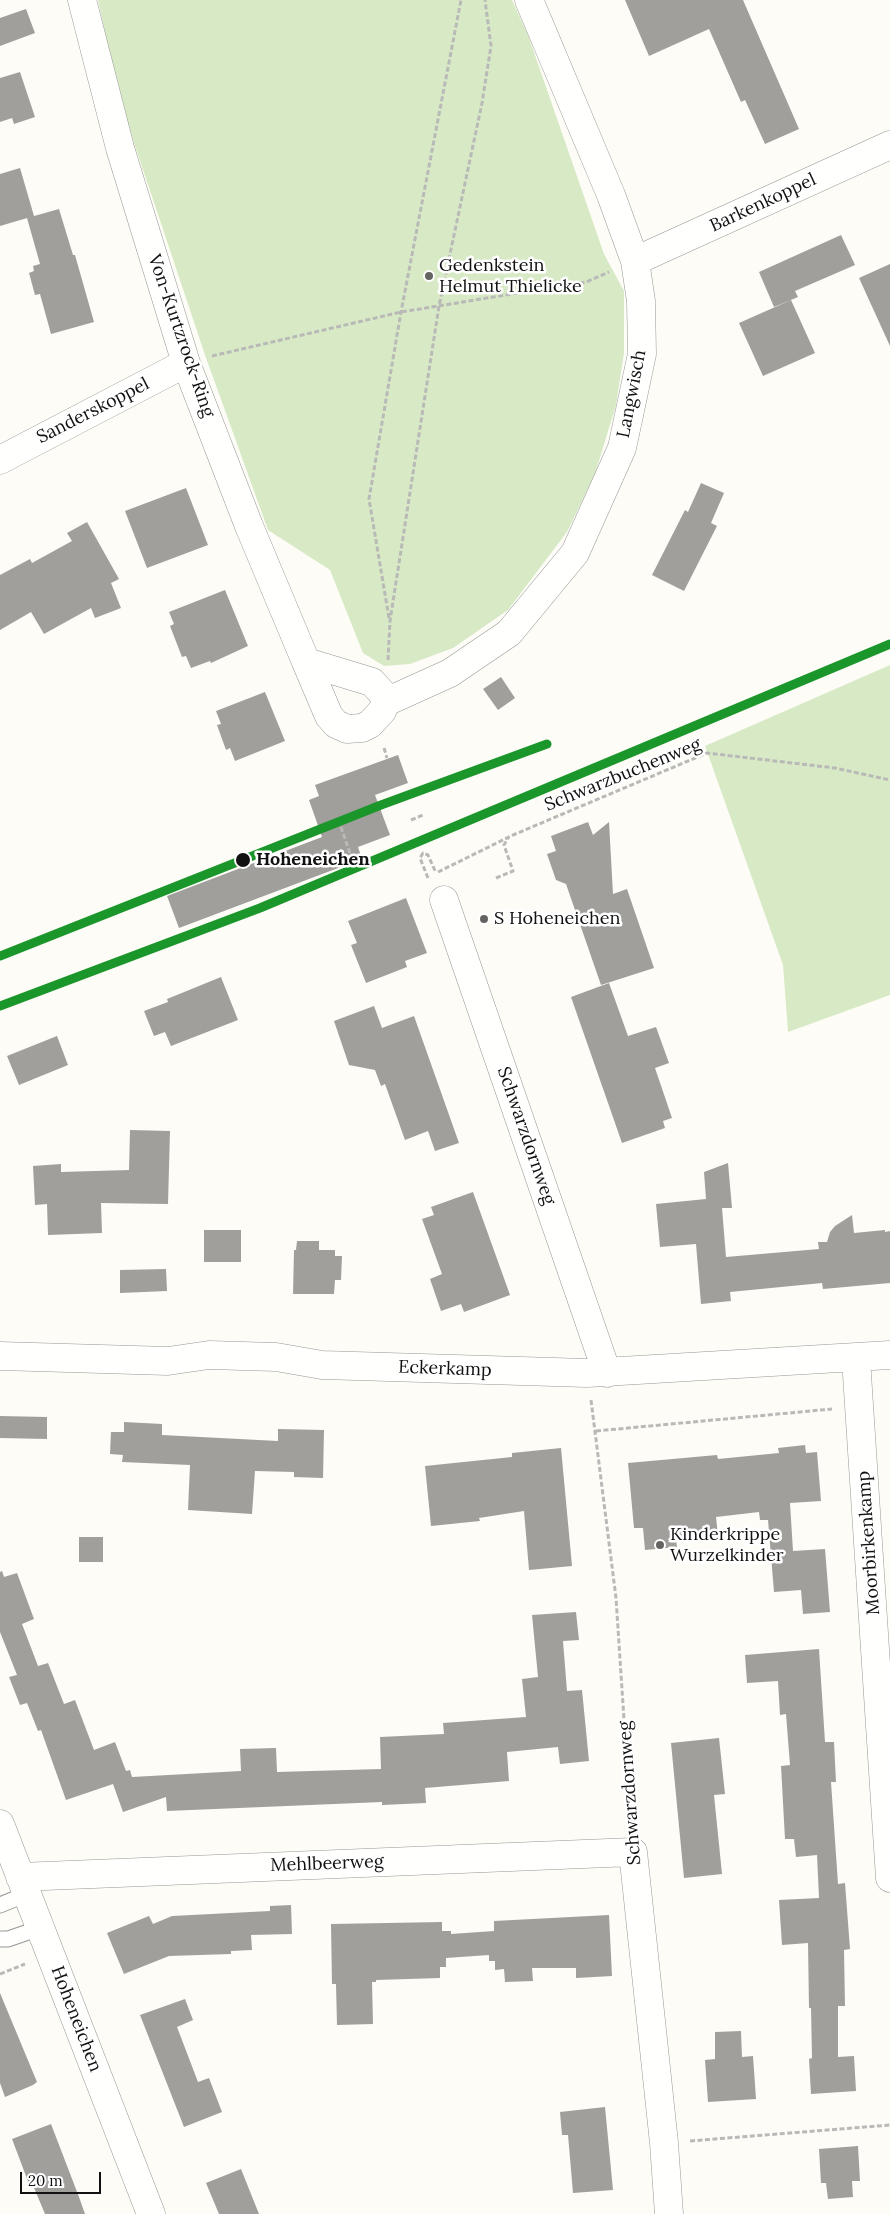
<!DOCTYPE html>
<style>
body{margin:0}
#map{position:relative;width:890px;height:2214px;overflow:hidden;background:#fdfcf7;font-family:Lora,serif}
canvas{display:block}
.scale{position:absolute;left:20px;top:2172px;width:81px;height:22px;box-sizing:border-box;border:2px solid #111;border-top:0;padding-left:6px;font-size:15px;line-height:18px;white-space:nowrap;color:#111;-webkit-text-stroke:4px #fff;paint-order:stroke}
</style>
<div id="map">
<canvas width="890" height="2214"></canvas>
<div class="scale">20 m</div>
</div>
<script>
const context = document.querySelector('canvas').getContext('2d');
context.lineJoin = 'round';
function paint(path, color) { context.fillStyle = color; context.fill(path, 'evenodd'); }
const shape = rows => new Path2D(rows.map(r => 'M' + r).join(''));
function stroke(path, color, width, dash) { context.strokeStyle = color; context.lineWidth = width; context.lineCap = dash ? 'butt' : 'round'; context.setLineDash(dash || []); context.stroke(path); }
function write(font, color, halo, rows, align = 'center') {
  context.font = font + ' Lora,serif'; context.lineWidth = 5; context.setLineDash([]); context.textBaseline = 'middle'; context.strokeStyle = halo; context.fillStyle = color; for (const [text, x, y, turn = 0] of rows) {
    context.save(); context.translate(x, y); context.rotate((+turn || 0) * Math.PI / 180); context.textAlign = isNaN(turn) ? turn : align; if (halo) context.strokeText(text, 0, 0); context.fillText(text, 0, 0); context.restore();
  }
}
paint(shape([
 [98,0,512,0,528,35,604,254,624,291,624,353,616,405,595,474,567,532,508,610,453,648,410,664,384,666,363,653,330,570,268,530,205,355,119,98],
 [890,665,890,995,788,1032,783,965,705,746]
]), '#d8eac5');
paint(shape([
 [625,0,743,0,799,129,765,144,745,100,741,102,709,29,649,56],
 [26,9,35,33,0,46,0,18],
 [20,72,35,117,14,124,12,118,0,122,0,78],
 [20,168,34,216,0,226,0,174],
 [59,209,73,255,75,255,94,322,51,334,40,294,35,295,29,273,34,271,33,266,40,264,27,218],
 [841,235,855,265,795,291,798,297,774,307,759,272],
 [890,264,890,346,859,278],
 [791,300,815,353,763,376,739,323],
 [701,483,724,493,711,523,717,526,684,591,652,575,685,510,688,512],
 [186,488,208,545,147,568,125,511],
 [87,522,119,579,111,583,121,608,95,618,91,608,44,634,31,612,0,630,0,575,30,559,32,563,72,541,67,533],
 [225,590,248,646,211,663,210,661,191,668,186,656,182,657,170,626,174,624,169,612],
 [501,677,515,698,498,710,483,689],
 [265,692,285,741,235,761,230,748,226,750,217,725,221,724,216,711],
 [398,755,408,783,375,795,390,835,358,847,362,859,179,928,167,896,322,837,309,800,319,796,315,785],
 [588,822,593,835,609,822,613,894,627,889,654,968,601,985,566,884,556,880,547,854,556,851,551,836],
 [406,898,427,953,405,961,407,967,366,983,351,945,357,943,348,921],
 [221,977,238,1020,171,1046,165,1032,154,1036,144,1011,168,1002,167,999],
 [609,983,628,1036,656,1027,669,1063,655,1068,672,1118,663,1121,665,1128,622,1143,571,997],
 [374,1006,382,1028,414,1016,459,1143,435,1151,428,1131,405,1140,385,1084,381,1086,375,1070,349,1065,334,1021],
 [57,1036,68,1065,19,1085,7,1056],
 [130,1130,170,1131,168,1204,101,1203,102,1233,48,1235,47,1204,35,1205,33,1166,61,1164,61,1172,129,1170],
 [728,1163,732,1208,722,1208,726,1257,819,1249,818,1242,827,1242,830,1232,835,1226,852,1215,854,1233,885,1230,885,1232,890,1231,890,1283,823,1289,822,1283,730,1292,731,1301,701,1304,696,1244,660,1247,656,1204,706,1199,704,1172],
 [473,1192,510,1295,464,1312,461,1304,441,1311,430,1279,442,1274,422,1219,434,1215,431,1207],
 [204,1230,241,1230,241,1262,204,1262],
 [297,1241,319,1241,319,1250,335,1250,335,1256,342,1256,341,1280,335,1280,334,1294,293,1294,294,1250,296,1250],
 [166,1269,167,1291,120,1293,120,1270],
 [0,1416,47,1417,47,1439,0,1438],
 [124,1422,162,1424,162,1435,278,1441,278,1429,324,1430,323,1478,294,1477,294,1472,255,1471,252,1514,188,1510,190,1465,122,1462,123,1455,110,1454,111,1432,124,1432],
 [805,1445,806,1453,817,1452,821,1501,790,1503,793,1551,825,1549,830,1612,803,1614,801,1590,774,1592,768,1520,760,1520,759,1512,716,1517,718,1536,676,1540,677,1547,645,1550,643,1528,634,1528,628,1463,717,1455,718,1459,779,1453,778,1448],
 [561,1448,572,1566,529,1570,524,1511,479,1518,480,1521,431,1526,425,1466,512,1457,512,1453],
 [79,1537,103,1537,103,1562,79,1562],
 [2,1571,4,1577,17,1573,34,1619,22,1624,38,1666,48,1663,64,1704,75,1700,94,1750,115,1742,126,1771,130,1770,132,1777,241,1771,240,1749,276,1748,277,1772,381,1769,380,1737,444,1734,443,1723,526,1717,522,1679,538,1677,532,1615,576,1612,579,1640,563,1641,567,1691,582,1690,589,1761,560,1764,558,1747,507,1752,509,1781,425,1788,426,1803,382,1805,382,1802,167,1811,166,1797,123,1812,113,1784,66,1800,41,1730,38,1731,27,1703,20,1705,9,1677,17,1675,0,1632,0,1572],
 [819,1649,825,1742,834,1742,836,1782,831,1782,838,1884,845,1883,850,1949,844,1950,845,2006,838,2006,838,2057,854,2056,856,2091,811,2094,809,2059,812,2058,811,2008,809,2008,808,1943,782,1945,779,1900,819,1898,817,1855,796,1857,794,1839,785,1839,781,1766,790,1765,786,1714,780,1715,778,1681,747,1683,745,1655],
 [719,1738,725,1794,714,1795,722,1874,684,1878,671,1743],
 [291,1905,292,1934,251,1935,252,1950,231,1951,231,1954,169,1956,124,1974,107,1933,149,1916,153,1924,172,1916,270,1911,270,1906],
 [609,1915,612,1976,576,1978,576,1968,532,1968,533,1981,505,1982,504,1969,495,1970,495,1961,489,1961,489,1955,446,1958,446,1967,440,1967,440,1978,376,1980,376,1982,372,1982,373,2024,337,2025,336,1984,332,1984,331,1924,442,1922,442,1931,451,1931,451,1934,494,1931,494,1921],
 [0,1993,37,2082,33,2085,5,2097,0,2083],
 [185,1999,193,2020,177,2027,198,2082,209,2078,222,2112,184,2127,140,2015],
 [741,2031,742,2057,753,2056,756,2099,708,2102,705,2060,715,2059,715,2032],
 [605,2107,613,2190,573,2193,568,2135,562,2135,560,2112],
 [51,2124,79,2197,85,2214,45,2214,32,2183,29,2184,12,2139],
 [858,2146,860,2181,852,2181,853,2197,828,2199,826,2183,821,2183,819,2149],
 [241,2169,259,2214,219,2214,206,2183]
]), '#a19f9c');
const service = shape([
 [0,1905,27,1894],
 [0,1939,8,1939,40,1928]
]);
const minor = shape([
 [82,0,120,148,186,363,249,526,306,662],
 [635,261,890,145],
 [0,460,186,363],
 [306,662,372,682,383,694,386,702,382,711,370,724,362,728,347,729,336,724,329,716,306,662],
 [386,702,450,673,509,633,575,553,622,448,642,354,641,301,635,261,611,195,529,0],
 [444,900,607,1373],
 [0,1356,168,1361,209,1355,276,1357,322,1365,587,1373,890,1355],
 [856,1359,890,1878],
 [0,1824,151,2214],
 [20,1877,633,1852,664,2143,669,2214]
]);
stroke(service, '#979795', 17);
stroke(minor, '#979795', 29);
stroke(shape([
 [212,356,401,312,586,282,609,272],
 [389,618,369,499,401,312,461,0],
 [388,660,390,621,439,306,482,103,491,46,485,0],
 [384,748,387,758],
 [411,820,423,815],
 [341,827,353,862],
 [438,872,513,835,707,753,835,768,890,780],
 [428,878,420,858,423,853,428,855,436,873],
 [496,878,513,871,504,845,508,838],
 [591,1400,616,1598,631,1826],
 [596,1431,832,1409],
 [0,1974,25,1964],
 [690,2141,890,2125]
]), '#b9b9b8', 3, [5, 2.5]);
stroke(service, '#fffffe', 15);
stroke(minor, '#fffffe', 28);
stroke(shape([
 [0,956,381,805,547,744],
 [0,1006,260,908,890,644]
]), '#1a962b', 9);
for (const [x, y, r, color] of [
 [429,276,5,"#646362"],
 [243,860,8,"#111"],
 [484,919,5,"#646362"],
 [660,1545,5,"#646362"]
]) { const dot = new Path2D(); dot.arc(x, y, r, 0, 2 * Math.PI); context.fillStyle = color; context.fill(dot); stroke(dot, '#fff', 2); }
write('18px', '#111', '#fff', [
 ["Barkenkoppel",763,203,-25],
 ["Von-Kurtzrock-Ring",181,336,71],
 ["Langwisch",632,394,-79],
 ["Sanderskoppel",93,411,-27],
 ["Schwarzbuchenweg",623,775,-22],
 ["Schwarzdornweg",526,1136,71],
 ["Eckerkamp",445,1369,2],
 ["Moorbirkenkamp",869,1543,-94],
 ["Schwarzdornweg",630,1793,-94],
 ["Mehlbeerweg",327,1864,-2],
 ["Hoheneichen",76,2019,69]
]);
write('18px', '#111', '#fff', [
 ["Gedenkstein",439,266],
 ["Helmut Thielicke",439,287],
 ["S Hoheneichen",494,919],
 ["Kinderkrippe",670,1535],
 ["Wurzelkinder",670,1556]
], 'left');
write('bold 18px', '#111', '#fff', [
 ["Hoheneichen",256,860]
], 'left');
</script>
